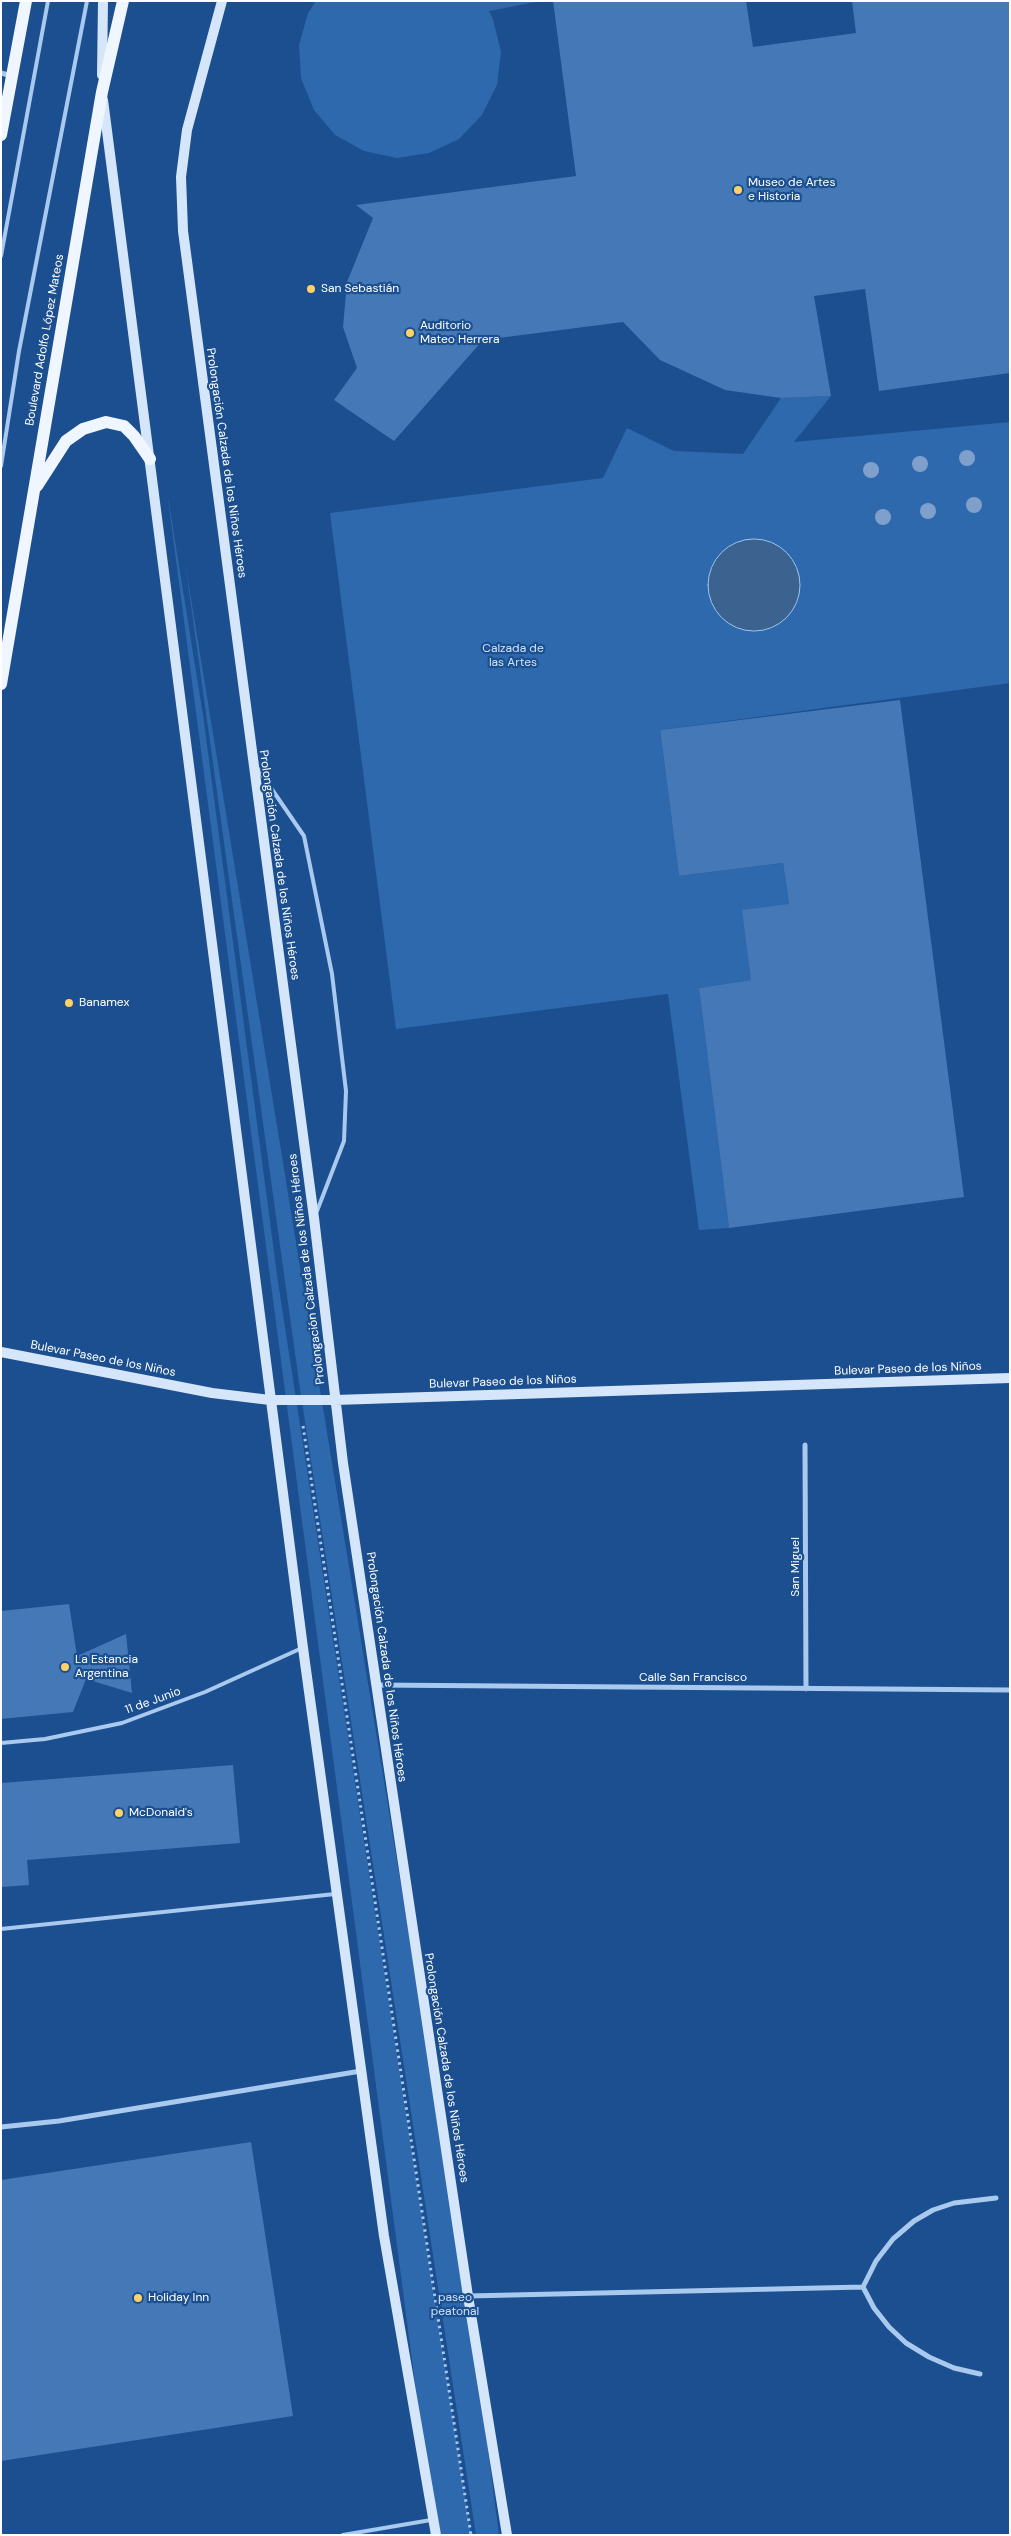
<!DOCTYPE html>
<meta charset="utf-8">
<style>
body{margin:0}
#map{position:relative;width:1011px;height:2536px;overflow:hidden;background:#1b4f8f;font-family:"DM Sans",sans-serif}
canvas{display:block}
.frame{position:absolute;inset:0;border:2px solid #fff;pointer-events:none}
</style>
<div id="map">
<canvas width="1011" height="2536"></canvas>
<div class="frame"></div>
</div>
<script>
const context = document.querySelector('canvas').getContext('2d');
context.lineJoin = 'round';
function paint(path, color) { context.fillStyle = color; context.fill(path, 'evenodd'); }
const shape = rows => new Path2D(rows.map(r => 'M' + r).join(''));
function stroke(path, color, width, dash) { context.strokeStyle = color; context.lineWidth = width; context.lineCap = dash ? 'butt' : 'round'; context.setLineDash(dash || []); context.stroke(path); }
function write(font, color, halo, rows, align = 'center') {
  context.font = font + ' "DM Sans",sans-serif'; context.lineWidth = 4.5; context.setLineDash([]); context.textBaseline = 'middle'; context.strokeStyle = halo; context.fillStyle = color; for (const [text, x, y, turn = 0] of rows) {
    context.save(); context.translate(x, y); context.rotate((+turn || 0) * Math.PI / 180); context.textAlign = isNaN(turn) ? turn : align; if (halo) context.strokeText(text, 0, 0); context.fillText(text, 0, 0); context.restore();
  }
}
paint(shape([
 [316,1,541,1,489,11,493,19,501,52,497,85,482,115,459,139,429,153,397,158,364,151,335,135,314,110,301,78,299,45,308,13],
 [831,396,794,442,1010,422,1010,683,660,730,679,876,783,863,789,904,751,980,699,988,729,1228,699,1230,668,994,396,1029,330,513,603,478,627,428,674,451,743,454,781,398],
 [167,491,203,715,278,1282,471,2535,436,2535,433,2520],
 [185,562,468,2296,499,2535,476,2535,300,1389]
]), '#2e69ad');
const water = shape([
 '708 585a46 46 0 1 1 92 0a46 46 0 1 1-92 0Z'
]);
paint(water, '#3c6290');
stroke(water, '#9cc4f0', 1);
paint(shape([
 [553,1,746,1,753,47,856,33,852,1,1010,1,1010,373,879,391,865,289,814,296,831,396,781,398,725,390,660,360,623,322,483,340,394,441,334,400,357,368,343,327,347,282,373,218,356,205,576,176],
 [900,700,964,1197,729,1228,699,988,751,980,742,910,789,904,783,863,679,876,660,730],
 [69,1604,77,1656,126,1634,132,1693,86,1679,73,1712,1,1719,1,1611],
 [233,1765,240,1843,27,1860,29,1885,1,1887,1,1783],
 [251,2142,293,2416,1,2461,1,2180]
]), '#4478b7');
stroke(shape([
 [303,1426,471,2535]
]), '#a9c9ee', 3, [2.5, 4]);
stroke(shape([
 [1,256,48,1],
 [1,466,19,351,87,1],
 [258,769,304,836,332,974,346,1091,344,1141,317,1211],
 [1,1743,45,1739,122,1723,205,1692,302,1648],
 [1,1929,335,1894],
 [343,2535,431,2520]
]), '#a9c9ee', 4);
stroke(shape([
 [1,73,12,76],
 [805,1445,806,1689],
 [376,1685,1010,1690],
 [1,2127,59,2121,361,2071],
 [863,2287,876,2261,893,2239,914,2221,933,2210,954,2203,996,2198],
 [863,2287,874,2308,889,2327,906,2343,929,2357,954,2368,980,2374],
 [468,2296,863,2287]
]), '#a9c9ee', 5);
stroke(shape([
 [222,1,187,130,181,177,183,231,314,1218,343,1463,468,2296,507,2535],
 [102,75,103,1],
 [103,100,303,1648,384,2236,436,2535],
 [1,1352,212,1393,270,1400,335,1400,1010,1378]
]), '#d6e6fa', 10);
stroke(shape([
 [1,135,26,1],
 [37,486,66,441,83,429,106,422,124,426,134,436,150,459],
 [1,684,102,92,123,1]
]), '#f0f6ff', 12);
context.fillStyle = '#7ea0ca';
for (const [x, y] of [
 [967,458],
 [920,464],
 [871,470],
 [974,505],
 [928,511],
 [883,517]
]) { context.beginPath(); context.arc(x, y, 8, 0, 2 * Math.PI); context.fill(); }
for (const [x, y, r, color] of [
 [738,190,5,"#ffd166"],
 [311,289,5,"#ffd166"],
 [410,333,5,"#ffd166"],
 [69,1003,5,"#ffd166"],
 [65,1667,5,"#ffd166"],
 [119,1813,5,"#ffd166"],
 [138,2298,5,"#ffd166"]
]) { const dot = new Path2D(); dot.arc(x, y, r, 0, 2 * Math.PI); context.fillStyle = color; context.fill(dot); stroke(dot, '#1b4f8f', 2); }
write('12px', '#fff', '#1b4f8f', [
 ["Museo de Artes",748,183],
 ["e Historia",748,197],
 ["San Sebastián",321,289],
 ["Auditorio",420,326],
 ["Mateo Herrera",420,340],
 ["Banamex",79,1003],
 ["La Estancia",75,1660],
 ["Argentina",75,1674],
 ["McDonald's",129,1813],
 ["Holiday Inn",148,2298]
], 'left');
write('12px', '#fff', '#1b4f8f', [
 ["Boulevard Adolfo López Mateos",45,340,-80],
 ["Prolongación Calzada de los Niños Héroes",226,463,82],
 ["Prolongación Calzada de los Niños Héroes",279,865,82],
 ["Prolongación Calzada de los Niños Héroes",307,1269,-97],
 ["Bulevar Paseo de los Niños",103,1359,11],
 ["Bulevar Paseo de los Niños",908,1369,-2],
 ["Bulevar Paseo de los Niños",503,1382,-2],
 ["San Miguel",796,1567,-90],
 ["Prolongación Calzada de los Niños Héroes",386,1667,82],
 ["Calle San Francisco",693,1678],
 ["11 de Junio",153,1701,-20],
 ["Prolongación Calzada de los Niños Héroes",446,2068,81]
]);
write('12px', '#cfe3fa', '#1b4f8f', [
 ["Calzada de",513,649],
 ["las Artes",513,663],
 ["paseo",455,2298],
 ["peatonal",455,2312]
]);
</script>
